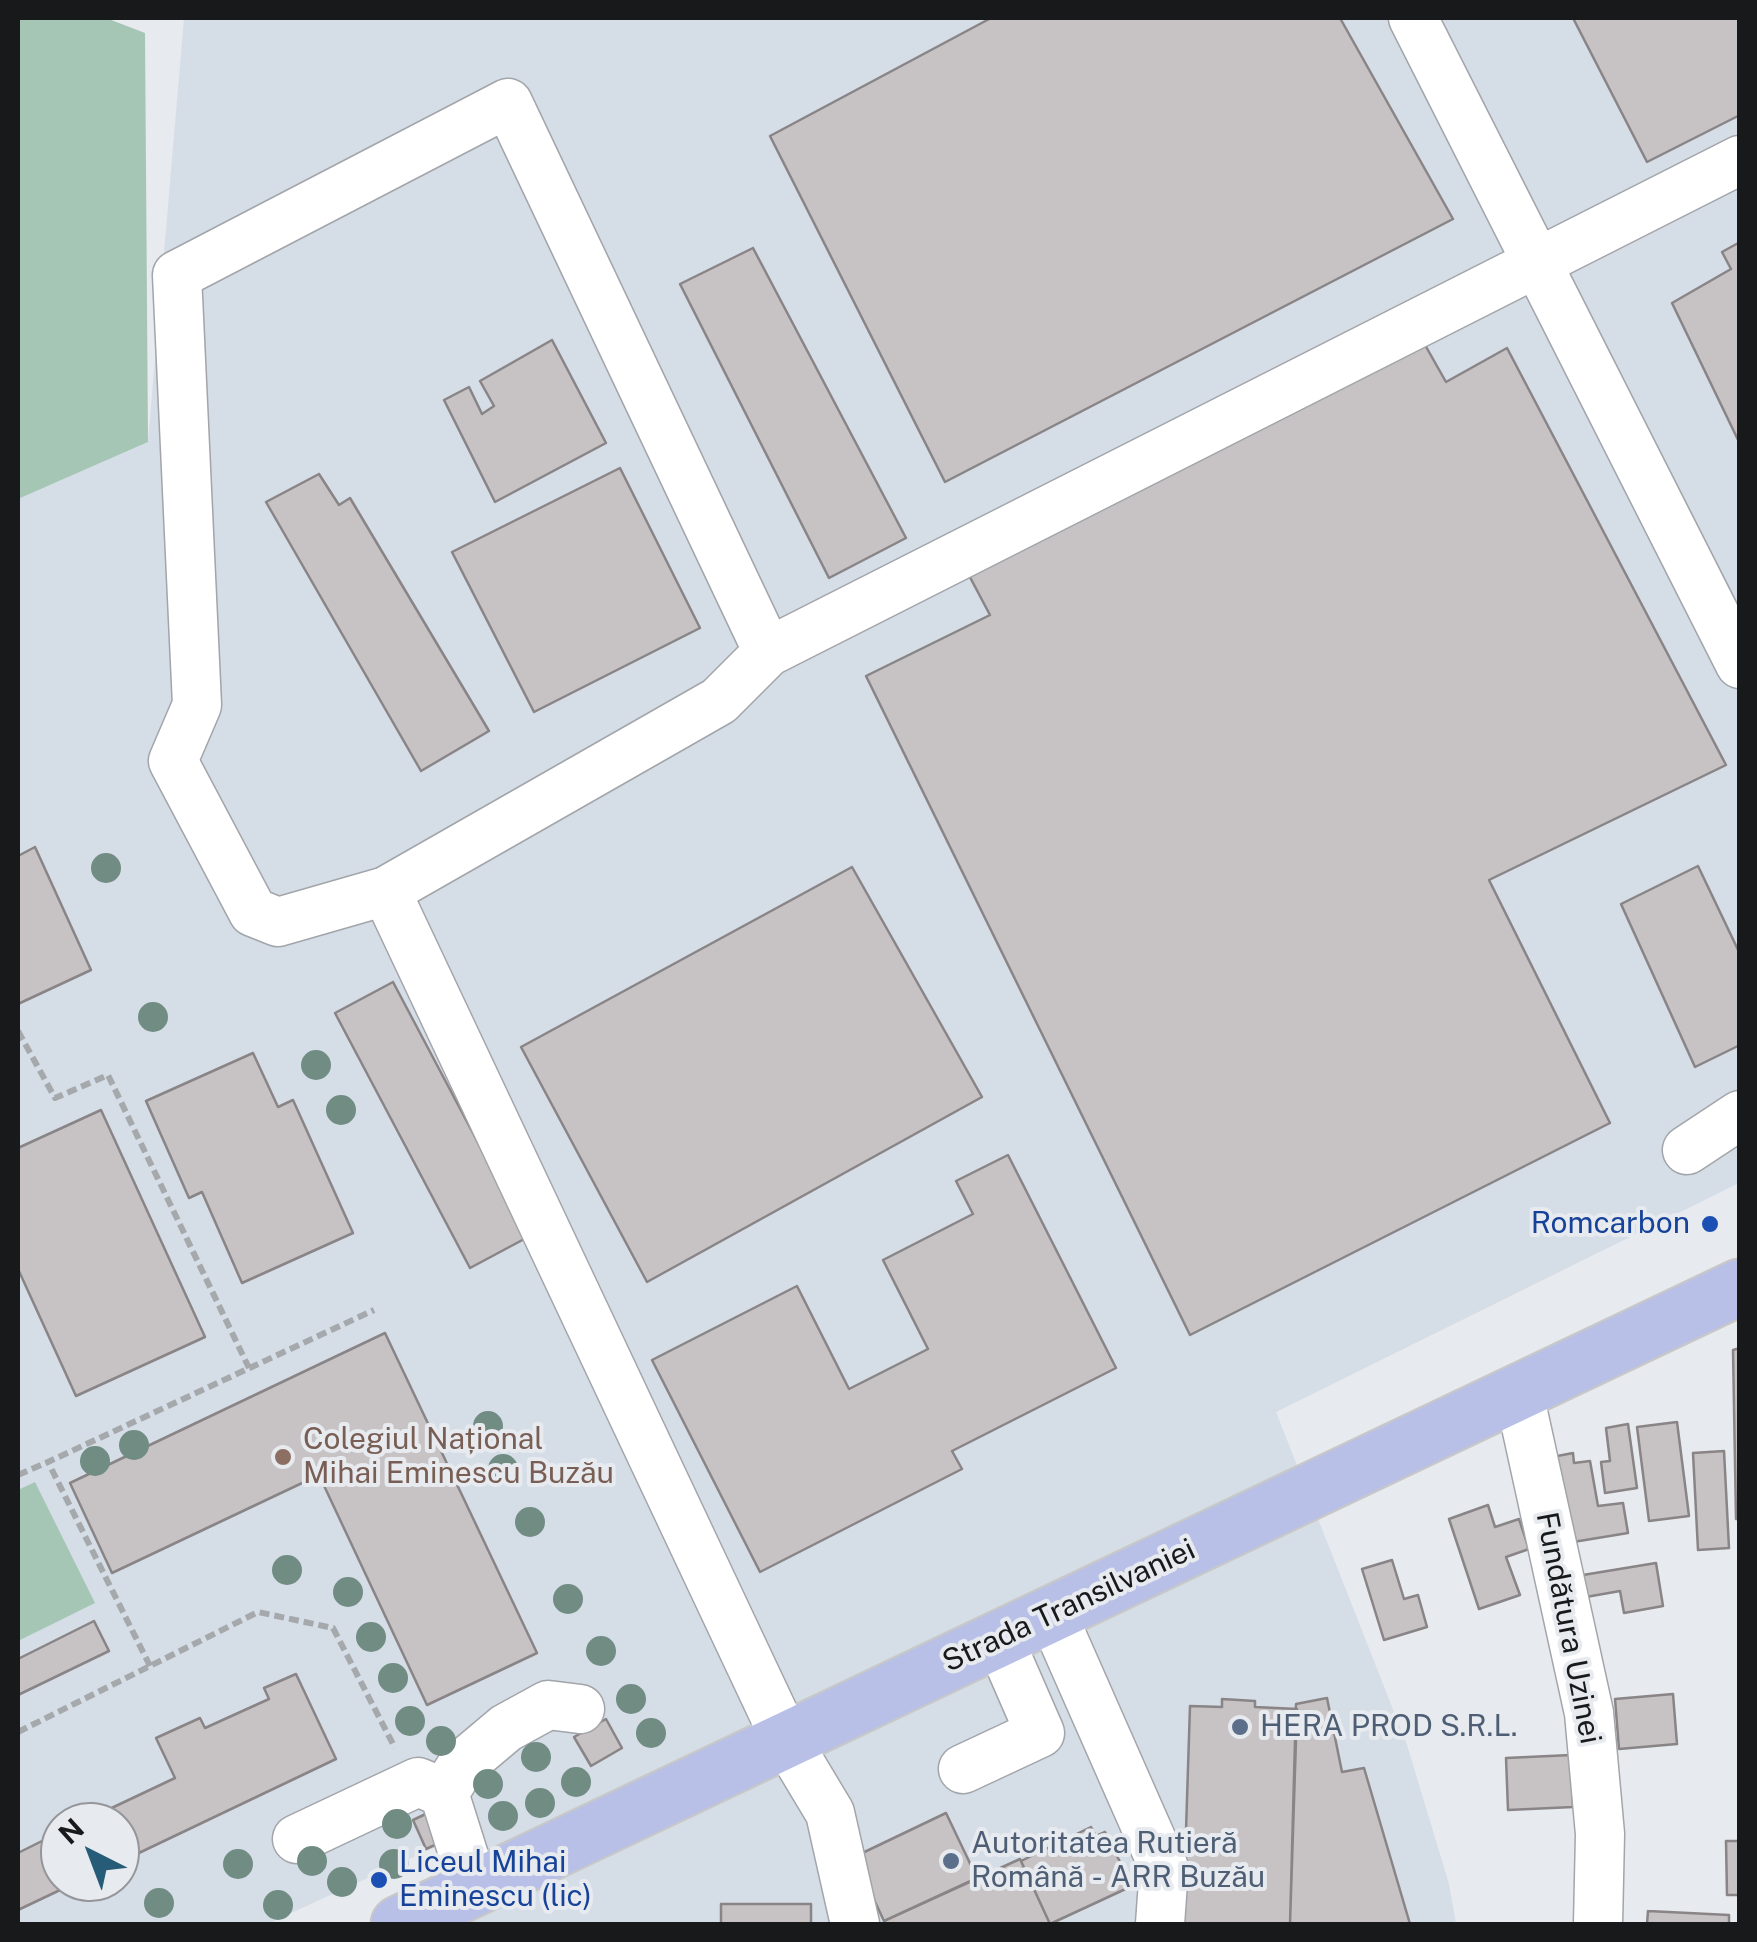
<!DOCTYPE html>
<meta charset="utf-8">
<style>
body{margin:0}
#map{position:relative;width:1757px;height:1942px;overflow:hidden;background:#e7eaee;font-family:"Public Sans",sans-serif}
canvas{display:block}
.frame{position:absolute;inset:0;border:20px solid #18191b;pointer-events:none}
.north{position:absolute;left:40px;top:1802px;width:100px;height:100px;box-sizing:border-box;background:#e7eaee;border:2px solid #94969a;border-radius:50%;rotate:318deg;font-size:28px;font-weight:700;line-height:40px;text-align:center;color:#18191b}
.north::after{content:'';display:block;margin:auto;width:35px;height:45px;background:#265c77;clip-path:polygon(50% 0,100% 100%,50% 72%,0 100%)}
</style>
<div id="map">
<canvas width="1757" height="1942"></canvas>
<div class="frame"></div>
<div class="north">N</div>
</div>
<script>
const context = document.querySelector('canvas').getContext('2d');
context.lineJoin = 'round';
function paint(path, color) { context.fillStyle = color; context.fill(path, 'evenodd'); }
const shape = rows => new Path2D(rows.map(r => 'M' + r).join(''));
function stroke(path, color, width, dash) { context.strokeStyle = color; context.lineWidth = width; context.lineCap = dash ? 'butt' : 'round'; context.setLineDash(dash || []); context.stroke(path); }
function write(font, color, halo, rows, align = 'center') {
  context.font = font + ' "Public Sans",sans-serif'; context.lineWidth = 8; context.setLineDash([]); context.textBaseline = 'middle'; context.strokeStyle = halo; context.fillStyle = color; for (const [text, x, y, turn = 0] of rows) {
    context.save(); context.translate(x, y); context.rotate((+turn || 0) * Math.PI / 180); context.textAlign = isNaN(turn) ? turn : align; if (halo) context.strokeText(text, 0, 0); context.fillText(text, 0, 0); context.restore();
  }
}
paint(shape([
 [184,18,1739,18,1739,1183,1276,1412,1407,1745,1449,1884,1456,1924,441,1924,440,1845,267,1924,18,1924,18,499,148,442],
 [60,1822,120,1822,120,1882,60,1882]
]), '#d5dde7');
paint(shape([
 [18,18,106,18,145,33,148,442,18,499],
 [35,1482,95,1603,18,1641,18,1490]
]), '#a5c6b5');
const building = shape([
 [991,18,1340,18,1453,219,945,482,770,136,991,18],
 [1573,18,1740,18,1740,115,1647,162,1573,18],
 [1740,242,1740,444,1672,303,1731,269,1722,252,1740,242],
 [753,248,906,538,829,578,680,284,753,248],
 [1416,329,1446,382,1507,348,1726,765,1489,880,1610,1123,1190,1335,866,676,990,615,963,564,1416,329],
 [552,340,606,443,495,502,444,400,469,387,482,414,494,406,480,381,552,340],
 [620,468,700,628,534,712,452,552,620,468],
 [319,474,339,505,350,498,489,731,421,771,266,502,319,474],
 [35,847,91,970,18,1004,18,856,35,847],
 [1698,866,1740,954,1740,1045,1695,1067,1621,904,1698,866],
 [852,867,982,1097,647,1282,521,1047,852,867],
 [393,982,528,1237,470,1268,335,1013,393,982],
 [253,1053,278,1107,293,1100,353,1233,242,1283,202,1192,189,1198,146,1101,253,1053],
 [101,1110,205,1337,76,1396,18,1269,18,1148,101,1110],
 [1008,1155,1116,1368,952,1451,962,1469,760,1572,652,1360,797,1286,849,1389,928,1349,883,1260,973,1214,956,1181,1008,1155],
 [385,1333,537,1653,427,1705,319,1475,112,1573,70,1483,385,1333],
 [1740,1348,1740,1519,1736,1519,1733,1350,1740,1348],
 [1677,1422,1689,1516,1649,1521,1637,1427,1677,1422],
 [1628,1424,1637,1488,1605,1493,1601,1462,1610,1461,1606,1428,1628,1424],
 [1724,1451,1729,1548,1698,1550,1693,1453,1724,1451],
 [1573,1453,1574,1463,1590,1461,1598,1506,1623,1503,1628,1533,1561,1544,1547,1458,1573,1453],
 [1488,1505,1495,1527,1519,1519,1529,1549,1506,1557,1520,1595,1479,1609,1449,1519,1488,1505],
 [1392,1560,1404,1599,1418,1595,1427,1627,1384,1640,1362,1569,1392,1560],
 [1656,1563,1663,1606,1624,1613,1620,1591,1586,1597,1583,1575,1656,1563],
 [94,1621,109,1651,18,1695,18,1659,94,1621],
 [296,1674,336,1759,120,1862,120,1822,82,1822,175,1778,156,1738,200,1718,205,1728,269,1699,264,1688,296,1674],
 [1673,1694,1677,1744,1619,1749,1615,1699,1673,1694],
 [1327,1698,1342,1772,1364,1768,1410,1924,1290,1924,1296,1704,1327,1698],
 [1222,1699,1255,1701,1255,1707,1297,1709,1290,1924,1183,1924,1190,1706,1222,1707,1222,1699],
 [606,1719,622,1748,591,1766,574,1737,606,1719],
 [1571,1755,1573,1807,1508,1810,1506,1758,1571,1755],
 [432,1811,446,1840,426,1849,413,1820,432,1811],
 [946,1813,977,1878,884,1921,854,1857,946,1813],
 [1091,1827,1096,1836,1105,1832,1132,1886,1050,1924,1021,1861,1091,1827],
 [60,1832,60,1882,77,1882,18,1910,18,1853,60,1832],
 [1726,1841,1740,1841,1740,1895,1727,1895,1726,1841],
 [1020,1859,1050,1924,886,1924,884,1921,1020,1859],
 [721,1904,811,1904,811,1924,721,1924,721,1904],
 [1648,1911,1729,1915,1729,1924,1647,1924,1648,1911]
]);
paint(building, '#c7c2c4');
stroke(building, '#898486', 2.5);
const minor = shape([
 [1413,18,1740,664],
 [768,652,508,103,177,275,197,705,173,761,253,912,278,922,386,891,719,701,768,652,1740,160],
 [386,891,785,1738,830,1813,855,1924],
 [1687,1150,1740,1115],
 [1519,1394,1589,1713,1600,1834,1598,1924],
 [1052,1614,1164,1868,1160,1924],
 [963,1769,1040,1733,999,1639],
 [297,1839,418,1782,444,1793],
 [474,1888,444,1793,462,1765,506,1728,548,1705,580,1709]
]);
const major = shape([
 [399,1924,1740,1287]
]);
stroke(minor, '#a2a5a9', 51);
stroke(major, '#c8c8c8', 59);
stroke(shape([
 [18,1031,55,1098,108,1075,249,1368],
 [18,1475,48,1462],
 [150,1666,48,1462,374,1310],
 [18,1732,258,1612,333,1628,395,1748]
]), '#a6a9ac', 6, [10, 5]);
stroke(minor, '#fff', 48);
stroke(major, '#b8c0e8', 55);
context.fillStyle = '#708c83';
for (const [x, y] of [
 [106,868],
 [153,1017],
 [316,1065],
 [341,1110],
 [488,1426],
 [134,1445],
 [95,1461],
 [503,1469],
 [530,1522],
 [287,1570],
 [348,1592],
 [568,1599],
 [371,1637],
 [601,1651],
 [393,1678],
 [631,1699],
 [410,1721],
 [651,1733],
 [441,1741],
 [536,1757],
 [576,1782],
 [488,1784],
 [540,1803],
 [503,1816],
 [397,1824],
 [312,1861],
 [238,1864],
 [394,1864],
 [342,1882],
 [159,1903],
 [278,1905]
]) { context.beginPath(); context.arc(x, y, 15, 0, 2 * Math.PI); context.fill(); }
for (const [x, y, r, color] of [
 [1710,1224,10,"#1a4fb4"],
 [283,1457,10,"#8d6e63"],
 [1240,1727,10,"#5c6f8a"],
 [951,1861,10,"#5c6f8a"],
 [379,1880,10,"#1a4fb4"]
]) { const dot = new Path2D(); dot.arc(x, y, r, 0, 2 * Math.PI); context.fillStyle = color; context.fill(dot); stroke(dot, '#e7eaee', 4); }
write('30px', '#164399', '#e7eaee', [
 ["Romcarbon",1690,1224],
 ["Liceul Mihai",399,1863,"left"],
 ["Eminescu (lic)",399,1897,"left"]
], 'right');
write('30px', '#785e54', '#e7eaee', [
 ["Colegiul Național",303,1440],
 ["Mihai Eminescu Buzău",303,1474]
], 'left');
write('30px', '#18191b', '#e7eaee', [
 ["Strada Transilvaniei",1069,1606,-25],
 ["Fundătura Uzinei",1568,1628,79]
]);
write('30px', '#4e5e75', '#e7eaee', [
 ["HERA PROD S.R.L.",1260,1727],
 ["Autoritatea Rutieră",971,1844],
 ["Română - ARR Buzău",971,1878]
], 'left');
</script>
